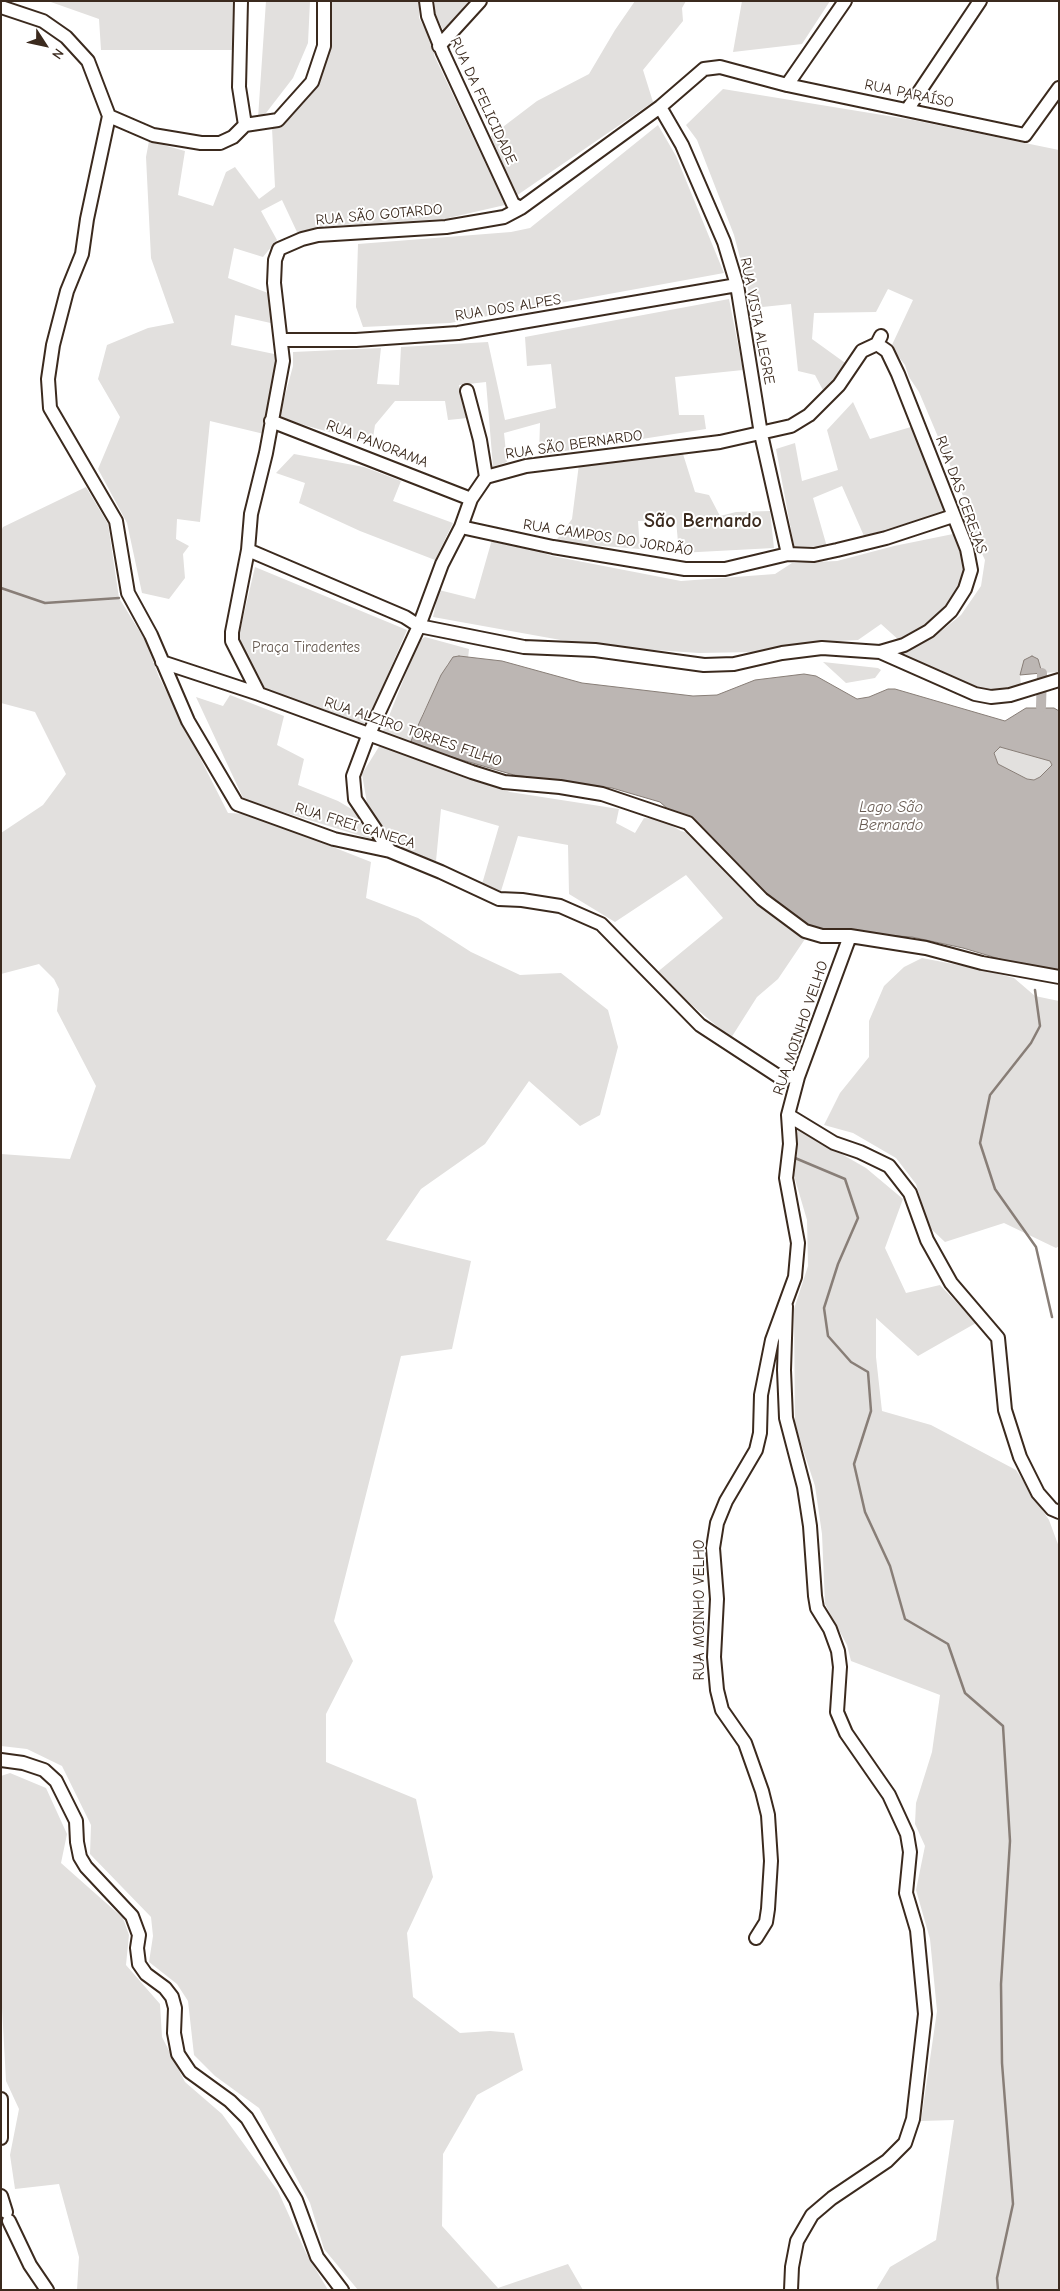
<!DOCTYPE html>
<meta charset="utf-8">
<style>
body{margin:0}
#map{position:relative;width:1060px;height:2291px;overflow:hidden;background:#fff;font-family:"Comic Neue",sans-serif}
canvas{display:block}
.frame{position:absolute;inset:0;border:2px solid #3b2a1e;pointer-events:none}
.north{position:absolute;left:20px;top:20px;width:50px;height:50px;-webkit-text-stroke:4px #fff;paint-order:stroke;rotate:125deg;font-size:14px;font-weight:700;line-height:20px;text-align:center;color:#3b2a1e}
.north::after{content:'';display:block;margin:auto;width:18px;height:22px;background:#3b2a1e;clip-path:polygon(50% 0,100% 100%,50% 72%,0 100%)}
</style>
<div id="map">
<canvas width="1060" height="2291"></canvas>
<div class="frame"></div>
<div class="north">N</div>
</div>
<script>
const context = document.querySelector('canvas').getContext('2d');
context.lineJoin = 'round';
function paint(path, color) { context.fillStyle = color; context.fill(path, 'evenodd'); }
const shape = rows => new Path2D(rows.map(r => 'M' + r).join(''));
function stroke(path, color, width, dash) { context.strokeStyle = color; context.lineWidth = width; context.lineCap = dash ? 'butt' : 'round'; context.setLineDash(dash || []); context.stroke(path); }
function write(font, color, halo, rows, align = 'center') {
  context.font = font + ' "Comic Neue",sans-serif'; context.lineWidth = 4; context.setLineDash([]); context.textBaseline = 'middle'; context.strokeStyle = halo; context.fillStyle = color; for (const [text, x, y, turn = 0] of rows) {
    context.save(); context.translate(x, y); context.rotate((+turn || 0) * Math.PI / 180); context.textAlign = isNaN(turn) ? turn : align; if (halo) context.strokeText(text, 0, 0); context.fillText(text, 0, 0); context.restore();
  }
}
paint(shape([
 [48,1,233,1,232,50,101,50,99,19],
 [266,1,310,1,308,43,293,78,266,113,258,118],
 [330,1,419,1,419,18,434,45,434,55,505,205,444,219,328,226,297,232,282,200,261,211,277,240,263,257,234,248,228,278,268,293,275,324,235,315,231,345,279,355,264,434,210,421,200,522,177,519,176,539,189,546,183,554,185,578,169,599,142,593,127,523,98,469,120,417,98,379,107,345,148,328,174,323,151,258,146,157,149,141,185,151,178,195,213,206,226,172,235,167,259,199,275,187,272,128,280,124,329,46],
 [435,1,469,1,444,32,435,13],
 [635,1,686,1,682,8,683,21,643,70,653,102,516,196,491,136,537,101,589,74,615,30],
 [742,1,830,1,802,44,733,52],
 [723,89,913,120,1059,150,1059,672,1042,673,1038,659,1020,675,1021,685,1009,690,983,690,960,682,900,653,935,636,961,615,981,586,985,560,976,541,972,517,919,392,909,377,905,365,891,347,913,300,888,289,876,312,814,313,812,339,848,365,825,394,815,375,798,371,791,304,753,308,734,235,697,140,686,125],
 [658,125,676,156,724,273,450,323,363,327,356,307,358,244,511,232,530,228],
 [729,299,743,370,675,377,679,415,704,415,706,429,539,455,540,423,504,433,507,462,493,467,486,382,459,385,468,418,448,420,445,401,395,401,375,425,372,444,279,418,293,366,293,352,381,348,377,384,399,385,401,347,488,342,505,420,556,408,551,364,527,366,525,337],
 [853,402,870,439,911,427,945,512,864,536,842,486,813,498,827,547,794,546,776,449,795,443,802,481,838,470,827,430],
 [294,454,364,467,401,481,393,501,453,523,435,560,360,531,299,503,305,483,276,473],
 [683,454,695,492,709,495,720,516,736,512,770,511,774,548,679,553,676,520,638,521,640,549,555,542,572,519,579,464],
 [86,487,108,524,119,598,145,640,159,677,228,813,249,814,371,862,366,898,418,918,471,952,520,975,561,973,608,1010,618,1047,600,1115,580,1126,529,1081,485,1144,421,1189,386,1240,471,1261,452,1349,401,1356,334,1621,353,1661,326,1714,326,1762,416,1799,433,1877,407,1933,413,1997,460,2033,490,2031,514,2033,523,2070,477,2095,443,2154,442,2226,498,2288,568,2264,583,2290,358,2290,324,2249,310,2203,259,2108,215,2076,194,2055,188,2001,177,1984,149,1962,153,1936,151,1917,90,1854,91,1825,62,1766,27,1749,1,1746,1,1154,70,1159,96,1086,57,1011,59,989,54,979,39,964,1,974,1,833,43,805,66,774,35,712,1,703,1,531,3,527],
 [958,533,968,569,948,609,927,627,901,642,881,624,858,640,802,643,754,652,699,653,594,646,433,617,439,590,475,599,493,536,552,556,681,581,775,574,792,563,837,561,894,546],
 [255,567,407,630,366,725,274,694,262,686,246,659,239,635],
 [425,637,469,649,468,659,448,663,422,715,418,735,412,746,384,736,383,731,419,641],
 [823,662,878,668,881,670,875,678,846,683],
 [230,695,284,716,277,745,304,759,298,785,338,801,360,814,371,839,244,800,196,697,223,706],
 [380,745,510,792,619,809,616,823,635,833,644,818,660,819,681,831,696,835,758,903,805,939,778,979,757,997,731,1038,655,974,723,918,686,875,615,922,569,894,568,845,518,836,501,891,482,884,499,826,441,809,436,861,402,850,368,809,362,774],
 [1000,747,1043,758,1050,761,1052,765,1040,777,1034,780,1027,779,998,764,994,753],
 [922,958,979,969,1014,978,1035,996,1059,1001,1059,1246,1056,1248,1004,1223,945,1242,929,1227,916,1184,896,1158,853,1133,824,1125,840,1093,869,1057,869,1021,884,986,904,967],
 [798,1129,866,1168,903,1199,885,1248,906,1293,940,1285,976,1323,918,1356,876,1318,876,1357,882,1411,931,1425,1016,1470,1049,1520,1059,1547,1059,2290,876,2290,890,2267,936,2240,954,2120,921,2121,937,2011,930,1939,916,1890,925,1846,915,1824,916,1803,932,1752,940,1695,851,1661,847,1645,825,1604,822,1534,815,1486,795,1425,794,1309,808,1266,807,1220,792,1169,792,1158],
 [10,1773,46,1788,67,1834,61,1863,123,1918,129,1935,126,1965,160,2004,162,2037,185,2082,222,2114,278,2191,306,2253,328,2290,77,2290,79,2257,59,2184,15,2189,10,2155,19,2109,6,2081,1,1989,1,1776]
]), '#e2e0de');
const water = shape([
 [459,656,502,661,582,683,693,696,717,695,755,680,804,674,816,676,857,699,869,697,888,689,895,689,1005,721,1026,708,1054,708,1059,711,1059,973,1037,970,963,948,912,937,884,935,854,939,797,924,660,802,612,788,514,775,414,746,411,741,441,675,453,657,459,656],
 [1000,747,1050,761,1052,765,1040,777,1034,780,1027,779,998,764,994,753,1000,747],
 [1032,656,1038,659,1042,673,1020,675,1024,660,1032,656]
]);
paint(water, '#bcb6b3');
stroke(water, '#887e77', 1);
stroke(shape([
 [1,588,45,603,119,598],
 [1035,990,1040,1026,1031,1043,990,1095,980,1143,995,1189,1036,1247,1052,1317],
 [795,1158,845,1179,858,1218,838,1264,824,1308,828,1336,851,1362,868,1372,871,1411,854,1464,865,1512,890,1566,905,1619,948,1644,965,1693,1003,1726,1010,1841,1001,1984,1002,2063,1013,2204,997,2278,998,2290]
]), '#887e77', 2.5);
stroke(shape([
 [1041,707,1042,673]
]), '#bcb6b3', 10);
const minor = shape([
 [241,1,239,87,245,125],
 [426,1,428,16,443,53,513,204,521,208],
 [1,7,43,21,66,37,88,61,109,116,153,135,201,143,220,143,233,137,245,125,278,120,312,82,324,46,324,1],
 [439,46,480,1],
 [787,85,1025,135,1059,88],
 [660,107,682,145,724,242,737,285,761,434,788,554],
 [907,110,980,1],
 [109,116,87,219,82,254,67,291,53,345,48,379,50,408,116,521,128,593,151,635,188,721,237,804,334,839,390,851,441,872,499,899,522,900,560,906,601,924,700,1025,778,1076,798,1077],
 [282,340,356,340,458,333,737,285],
 [877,344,887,351,898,374,967,549,971,570,965,589,951,611,929,631,904,645,880,652],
 [467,391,480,440,486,477],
 [271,421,471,499],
 [461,527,553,547,685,569,725,569,788,554,814,555,837,550,886,538,953,516],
 [248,550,405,617,419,626,524,647,595,650,704,665,734,664,782,653,822,648,880,652,975,694,991,697,1010,695,1059,680],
 [162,662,259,694,472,772,504,782,560,787,602,794,688,823,762,899,805,931,822,936,850,936,926,948,982,963,1059,977],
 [259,694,232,641,232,632,248,550,251,514,266,453,283,361,274,283,275,260,279,249,302,239,318,235,446,227,504,217,521,208,660,107,704,69,720,67,787,85,845,1],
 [390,851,355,799,353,776,368,736,419,626,442,564,461,527,471,499,486,477,526,466,720,442,791,426,809,415,839,385,862,351,877,344,881,336],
 [788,1115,834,1143,860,1152,889,1166,910,1193,927,1240,951,1283,998,1338,1005,1410,1020,1457,1038,1493,1052,1509,1059,1512],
 [786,1306,784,1370,786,1418,804,1487,810,1526,815,1596,817,1608,830,1629,838,1651,840,1667,837,1712,846,1733,889,1795,907,1834,910,1852,906,1893,917,1930,925,2014,913,2119,905,2143,887,2161,832,2198,812,2215,797,2241,792,2267,791,2290],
 [1,1760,23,1763,44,1770,56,1781,76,1821,77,1842,80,1857,86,1867,132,1916,139,1935,137,1948,139,1964,146,1974,165,1988,172,1997,175,2008,174,2033,178,2054,190,2072,230,2101,247,2118,296,2200,317,2257,342,2290],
 [756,1938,766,1922,768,1909,771,1861,768,1815,762,1791,745,1743,722,1710,717,1690,714,1657,717,1599,713,1548,717,1523,726,1501,756,1450,760,1433,761,1395,772,1340,795,1277,798,1243,786,1178,790,1144,788,1115,798,1077,850,936],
 [1,2099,1,2138],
 [1,2196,6,2212],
 [9,2221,30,2265,47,2290]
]);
stroke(minor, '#3b2a1e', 16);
stroke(minor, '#fff', 12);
write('15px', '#3b2a1e', '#fff', [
 ["RUA PARAÍSO",909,94,12],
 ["RUA DA FELICIDADE",483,101,65],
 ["RUA SÃO GOTARDO",379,215,-5],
 ["RUA DOS ALPES",508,308,-9],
 ["RUA VISTA ALEGRE",757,321,79],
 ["RUA PANORAMA",377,444,21],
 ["RUA SÃO BERNARDO",574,445,-8],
 ["RUA DAS CEREJAS",961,495,70],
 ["RUA CAMPOS DO JORDÃO",608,538,9],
 ["RUA ALZIRO TORRES FILHO",413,732,19],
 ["RUA FREI CANECA",355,826,17],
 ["RUA MOINHO VELHO",801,1028,-71],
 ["RUA MOINHO VELHO",700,1610,-90]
]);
write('15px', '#65584e', '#fff', [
 ["Praça Tiradentes",306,648]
]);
write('italic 16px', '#685b52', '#fff', [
 ["Lago São",891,807],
 ["Bernardo",891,825]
]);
write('bold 20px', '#3b2a1e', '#fff', [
 ["São Bernardo",703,521]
]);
</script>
